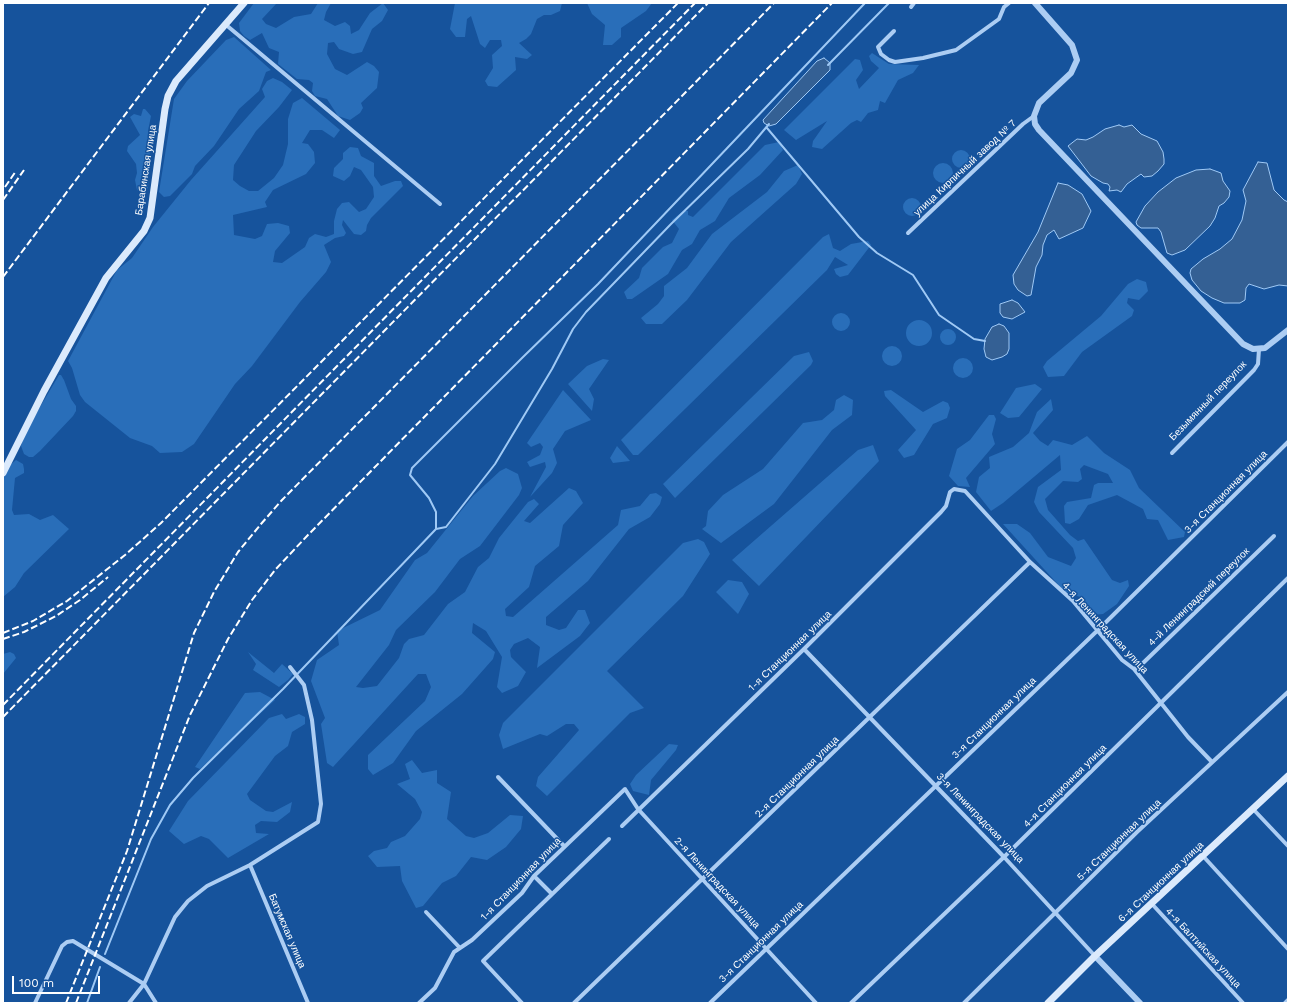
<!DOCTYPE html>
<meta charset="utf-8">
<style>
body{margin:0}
#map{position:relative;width:1291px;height:1006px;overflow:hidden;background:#16539c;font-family:"Work Sans",sans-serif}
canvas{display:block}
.frame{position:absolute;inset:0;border:4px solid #fff;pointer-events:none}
.scale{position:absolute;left:12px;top:976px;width:88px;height:18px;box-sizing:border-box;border:2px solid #fff;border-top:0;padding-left:5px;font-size:12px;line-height:14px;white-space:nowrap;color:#fff;-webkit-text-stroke:3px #16539c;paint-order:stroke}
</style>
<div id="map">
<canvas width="1291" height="1006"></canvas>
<div class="frame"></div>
<div class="scale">100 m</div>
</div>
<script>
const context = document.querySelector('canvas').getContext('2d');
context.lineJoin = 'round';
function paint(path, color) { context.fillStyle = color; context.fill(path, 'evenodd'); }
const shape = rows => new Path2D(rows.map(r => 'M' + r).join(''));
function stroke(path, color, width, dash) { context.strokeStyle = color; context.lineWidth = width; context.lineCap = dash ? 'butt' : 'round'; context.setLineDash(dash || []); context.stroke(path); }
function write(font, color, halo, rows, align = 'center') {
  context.font = font + ' "Work Sans",sans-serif'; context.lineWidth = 3; context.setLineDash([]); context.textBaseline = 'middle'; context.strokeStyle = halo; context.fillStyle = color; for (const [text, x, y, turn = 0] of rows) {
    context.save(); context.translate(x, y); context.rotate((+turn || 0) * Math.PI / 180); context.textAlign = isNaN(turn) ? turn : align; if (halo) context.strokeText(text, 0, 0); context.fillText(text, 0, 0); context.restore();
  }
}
paint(shape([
 [254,3,277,3,262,19,266,24,276,28,294,17,311,14,318,3,331,3,326,12,324,20,335,26,345,22,350,26,351,34,359,30,370,13,383,3,388,10,382,21,372,29,362,52,353,54,339,49,334,42,328,43,327,54,335,69,347,75,367,62,374,66,379,72,377,88,361,103,363,108,360,113,350,120,338,116,327,99,315,96,312,91,313,83,309,80,297,79,278,64,279,52,269,48,262,33,250,40,244,36,240,31,239,23],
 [455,3,562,3,560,11,551,15,544,15,537,19,531,34,526,39,519,43,532,55,527,59,515,57,516,70,497,87,488,86,485,81,493,68,492,55,502,46,501,40,490,40,485,48,480,44,471,16,467,19,465,37,456,37,450,29],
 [587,3,652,3,646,11,621,28,621,37,612,45,603,45,605,25,592,14],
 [234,37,271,70,266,72,259,91,239,109,214,146,195,166,192,174,170,196,164,197,159,192,174,99,187,81,226,40],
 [872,53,889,64,919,65,913,73,898,80,885,103,880,101,878,110,868,113,861,122,857,120,851,123,822,149,812,147,813,141,827,121,796,140,784,130,855,59,860,60,863,70,856,80,859,89,879,68,871,61,869,56],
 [273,78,282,82,292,90,279,107,256,131,234,165,233,180,240,186,249,191,258,191,274,178,283,165,288,144,288,119,293,103,302,98,340,130,334,138,322,130,310,130,302,143,308,144,314,152,315,163,306,174,273,190,265,202,267,207,233,215,234,235,255,239,262,236,267,224,278,223,289,226,290,233,275,251,273,262,282,263,305,247,309,238,315,234,326,237,334,234,334,221,337,209,342,203,349,202,359,212,366,209,374,197,373,187,361,170,354,167,350,176,344,181,333,176,334,168,343,159,343,153,350,147,358,148,361,156,374,163,374,176,381,186,395,181,401,181,403,186,371,218,367,225,366,231,361,235,354,234,343,220,342,225,346,233,344,236,335,238,324,245,331,262,326,272,300,302,252,366,235,384,194,444,182,452,160,453,152,446,130,438,85,402,80,395,72,368,68,361,117,270,132,258,153,227,191,180,265,97,262,89,267,81],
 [143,109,145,109,151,116,148,131,150,150,148,188,141,192,137,190,135,180,137,173,136,164,127,151,128,146,140,135,130,117,134,114,141,116],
 [779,142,783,150,760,175,729,198,715,221,700,230,692,244,682,250,668,274,632,299,627,299,624,292,639,278,642,268,663,247,672,243,679,229,672,220,683,211,688,211,688,215,693,217,765,145],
 '952 159a9 9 0 1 1 18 0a9 9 0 1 1-18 0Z',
 '933 173a10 10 0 1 1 20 0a10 10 0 1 1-20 0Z',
 [798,165,802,174,796,184,731,242,687,300,662,324,646,324,641,318,658,304,664,296,664,286,687,268,712,234,767,192,784,171],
 '903 207a9 9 0 1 1 18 0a9 9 0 1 1-18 0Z',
 [829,234,833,248,840,251,851,244,868,241,871,245,848,275,840,277,836,274,834,269,848,265,835,257,827,270,638,455,633,455,621,440,823,237],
 [1137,279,1146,282,1148,291,1139,300,1128,298,1127,303,1134,310,1132,316,1082,352,1064,376,1048,377,1043,367,1047,361,1101,316,1128,284],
 '832 322a9 9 0 1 1 18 0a9 9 0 1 1-18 0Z',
 '906 333a13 13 0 1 1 26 0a13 13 0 1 1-26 0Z',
 '940 337a8 8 0 1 1 16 0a8 8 0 1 1-16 0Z',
 '882 356a10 10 0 1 1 20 0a10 10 0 1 1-20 0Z',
 [809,352,813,361,811,365,675,498,663,484,794,356],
 '953 368a10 10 0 1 1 20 0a10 10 0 1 1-20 0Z',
 [603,359,609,360,589,389,594,399,592,411,568,384,587,366],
 [59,375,61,375,64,380,71,399,76,406,76,411,73,416,40,451,33,457,29,457,24,454,21,446,24,434],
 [1035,384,1042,389,1019,417,1008,418,1000,413,1016,388],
 [563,390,591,420,565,431,553,449,557,463,552,473,530,497,546,467,545,462,530,467,527,462,540,455,543,447,540,443,531,447,527,443],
 [891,390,923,412,943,401,948,403,950,408,947,418,933,424,914,455,904,458,898,450,916,430,885,396,884,391],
 [844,395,853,400,852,415,832,430,774,504,721,543,702,529,706,526,708,511,723,495,763,469,803,423,822,420,834,410,836,400],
 [1051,399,1053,410,1033,433,1040,441,1048,446,1053,440,1072,445,1087,436,1104,453,1130,470,1139,488,1185,532,1184,537,1168,540,1158,520,1147,519,1143,509,1117,495,1088,505,1079,519,1070,524,1065,523,1064,506,1067,502,1091,498,1094,485,1098,483,1113,483,1108,474,1084,465,1080,469,1082,479,1078,482,1063,481,1045,499,1048,510,1070,535,1078,541,1084,539,1112,580,1120,583,1128,580,1129,586,1117,604,1103,614,1092,615,1078,605,1080,597,1064,591,1003,524,1017,524,1030,533,1048,557,1071,566,1076,558,1073,548,1039,512,1034,502,1038,487,1061,470,1060,455,1003,503,991,511,976,492,979,477,990,468,989,457,1013,447,1029,433,1037,412],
 [989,415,994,415,996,419,992,434,995,444,966,478,970,487,958,486,949,476,957,449,970,440],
 [873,445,879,461,759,586,732,560,858,450],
 [617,446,630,461,613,463,610,458],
 [16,460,23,464,24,469,24,473,15,478,12,510,14,515,29,514,40,520,53,515,69,529,24,573,15,587,3,597,3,479,9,466],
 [506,468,518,474,522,488,519,495,480,546,460,559,435,592,396,630,389,645,356,687,363,688,377,686,399,658,404,644,409,639,424,635,448,604,465,592,478,567,489,558,499,538,528,502,534,499,539,504,524,521,530,523,569,488,576,491,583,503,563,525,559,546,535,566,529,587,505,609,506,616,513,617,618,525,621,510,640,506,650,494,656,493,662,497,660,504,650,517,629,529,588,581,546,617,546,625,559,630,566,628,578,610,585,610,590,623,580,636,537,668,540,647,528,638,514,644,510,650,511,657,526,672,518,686,502,693,497,687,502,657,486,631,473,623,472,633,495,652,493,659,462,694,416,731,393,763,373,775,368,769,368,755,425,701,431,687,426,674,418,674,333,767,327,763,321,724,325,718,311,681,317,660,339,645,337,631,380,610,415,560,427,553,473,496,500,471],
 [698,539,704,542,710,554,683,596,607,671,644,708,630,713,547,796,536,786,538,777,579,730,574,724,566,724,547,736,540,734,503,749,499,735,503,723,683,543],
 [728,580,742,582,749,594,738,614,716,592],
 [10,652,14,654,16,658,3,674,3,654],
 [248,652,274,673,282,664,293,674,288,680,279,687,253,670,256,664],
 [260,692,275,700,200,769,195,767,245,693],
 [282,714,286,719,299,714,305,717,305,724,292,732,288,746,275,756,247,794,250,800,266,811,273,812,292,802,290,812,277,822,261,821,255,825,256,833,269,834,228,858,209,839,201,836,184,844,169,831,188,801,269,718],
 [669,744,678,745,676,750,651,780,649,795,633,791,630,784,636,775],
 [412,760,422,773,437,770,437,783,451,792,447,819,466,836,474,838,488,833,510,815,523,816,521,829,506,847,487,860,471,857,456,876,442,883,423,906,416,908,402,881,400,866,377,867,368,856,374,851,387,848,391,842,405,836,420,819,422,812,415,799,397,784,410,779,405,764]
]), '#296eb9');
const water = shape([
 [824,58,830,63,830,70,776,124,769,126,764,123,763,120,817,61,824,58],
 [1119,125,1124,127,1132,125,1141,134,1157,141,1163,152,1164,159,1164,164,1158,171,1152,176,1144,177,1141,174,1127,184,1121,192,1117,190,1109,191,1110,187,1108,184,1103,183,1091,176,1068,146,1077,139,1086,140,1093,137,1105,129,1119,125],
 [1258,162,1267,163,1274,190,1284,200,1288,202,1288,286,1279,285,1264,289,1249,284,1246,288,1245,300,1240,303,1224,303,1212,298,1201,291,1192,280,1190,273,1191,269,1203,259,1220,249,1232,239,1242,220,1246,201,1243,190,1258,162],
 [1210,169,1221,173,1223,181,1230,191,1229,197,1224,203,1219,206,1215,218,1210,226,1185,250,1172,255,1167,253,1161,232,1158,228,1141,228,1137,225,1136,222,1145,206,1158,192,1176,178,1196,170,1210,169],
 [1058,183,1068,185,1082,194,1091,211,1083,228,1059,239,1054,230,1047,235,1043,245,1042,255,1036,267,1031,295,1027,296,1018,290,1014,284,1013,275,1038,232,1058,183],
 [1012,300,1018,303,1025,312,1012,319,1003,317,1000,313,1000,304,1012,300],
 [999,324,1004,326,1009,333,1009,349,1007,354,1002,357,992,360,986,357,984,349,985,339,992,327,999,324]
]);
paint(water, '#346094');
stroke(water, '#9fc9f5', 1);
stroke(shape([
 [828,65,889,3],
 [767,128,859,237,877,253,913,275,939,315,974,339,985,341],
 [436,529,436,512,429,498,410,475,412,468,522,358,598,284,865,3],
 [105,954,151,839,170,805,193,778,283,689,436,529,446,527,495,464,552,369,573,329,586,312,671,224,748,149,769,124],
 [87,1003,100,967]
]), '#9fc9f5', 2);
stroke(shape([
 [911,7,914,3],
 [225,24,440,204],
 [894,31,878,47,881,54,889,60,895,62,923,58,956,50,999,19,1004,7,1009,3],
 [908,233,1023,124,1034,116],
 [1172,453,1254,370,1258,364,1259,349],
 [804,649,1004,857,1095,956],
 [1134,669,1141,665,1274,536],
 [498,777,564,846],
 [1253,809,1288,846],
 [622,826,804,649,941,512,946,506,950,492,954,489,965,491,1030,562,1073,601,1122,660,1134,669,1188,737,1212,762],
 [1203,856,1288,949],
 [250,865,308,1003],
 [534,876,552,894],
 [1152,904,1243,1003],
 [426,912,460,948],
 [35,1003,62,946,67,942,73,941,144,984,156,1003],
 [129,1003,144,984,175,917,188,901,207,886,250,865,318,822,321,804,312,720,304,685,290,667],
 [419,1003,435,988,454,952,472,940,522,893,534,876,625,789,638,809,816,1003],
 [522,1003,483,961,609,839],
 [574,1003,1030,562],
 [710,1003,1098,630,1288,442],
 [851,1003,1004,857,1288,578],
 [964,1003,1137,832,1288,692],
 [1285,1003,1288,1000]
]), '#accdf3', 4);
stroke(shape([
 [1035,3,1072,45,1077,60,1071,73,1039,103,1034,116,1035,124,1039,130,1243,344,1253,349,1265,348,1288,330],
 [1095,956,1140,1003]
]), '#accdf3', 6);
stroke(shape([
 [3,473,44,391,106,278,144,231,150,218,165,109,168,96,176,81,244,3],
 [1048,1003,1095,956,1288,776]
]), '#dbeafc', 7);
stroke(shape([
 [5,187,16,171],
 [3,200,24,170],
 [3,277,209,3],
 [3,633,33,621,67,601,125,555,161,523,678,3],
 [3,639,24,632,56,616,80,600,108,577],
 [3,705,695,3],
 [3,717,708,3],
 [66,1003,127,851,194,633,214,592,238,552,261,524,282,500,774,3],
 [76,1003,190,715,228,639,252,600,275,570,307,536,832,3]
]), '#fff', 2, [7, 3]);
write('10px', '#fff', '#16539c', [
 ["улица Кирпичный завод № 7",965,168,-43],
 ["Барабинская улица",146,170,-81],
 ["Безымянный переулок",1208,401,-46],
 ["3-я Станционная улица",1226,492,-45],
 ["4-й Ленинградский переулок",1199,597,-44],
 ["4-я Ленинградская улица",1105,628,47],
 ["1-я Станционная улица",790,651,-44],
 ["3-я Станционная улица",994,718,-44],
 ["2-я Станционная улица",797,777,-44],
 ["4-я Станционная улица",1065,786,-45],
 ["3-я Ленинградская улица",980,818,46],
 ["5-я Станционная улица",1119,840,-44],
 ["1-я Станционная улица",521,879,-46],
 ["6-я Станционная улица",1161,882,-43],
 ["2-я Ленинградская улица",717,883,47],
 ["Батумская улица",287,931,67],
 ["3-я Станционная улица",761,942,-44],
 ["4-я Балтийская улица",1203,948,47]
]);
</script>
